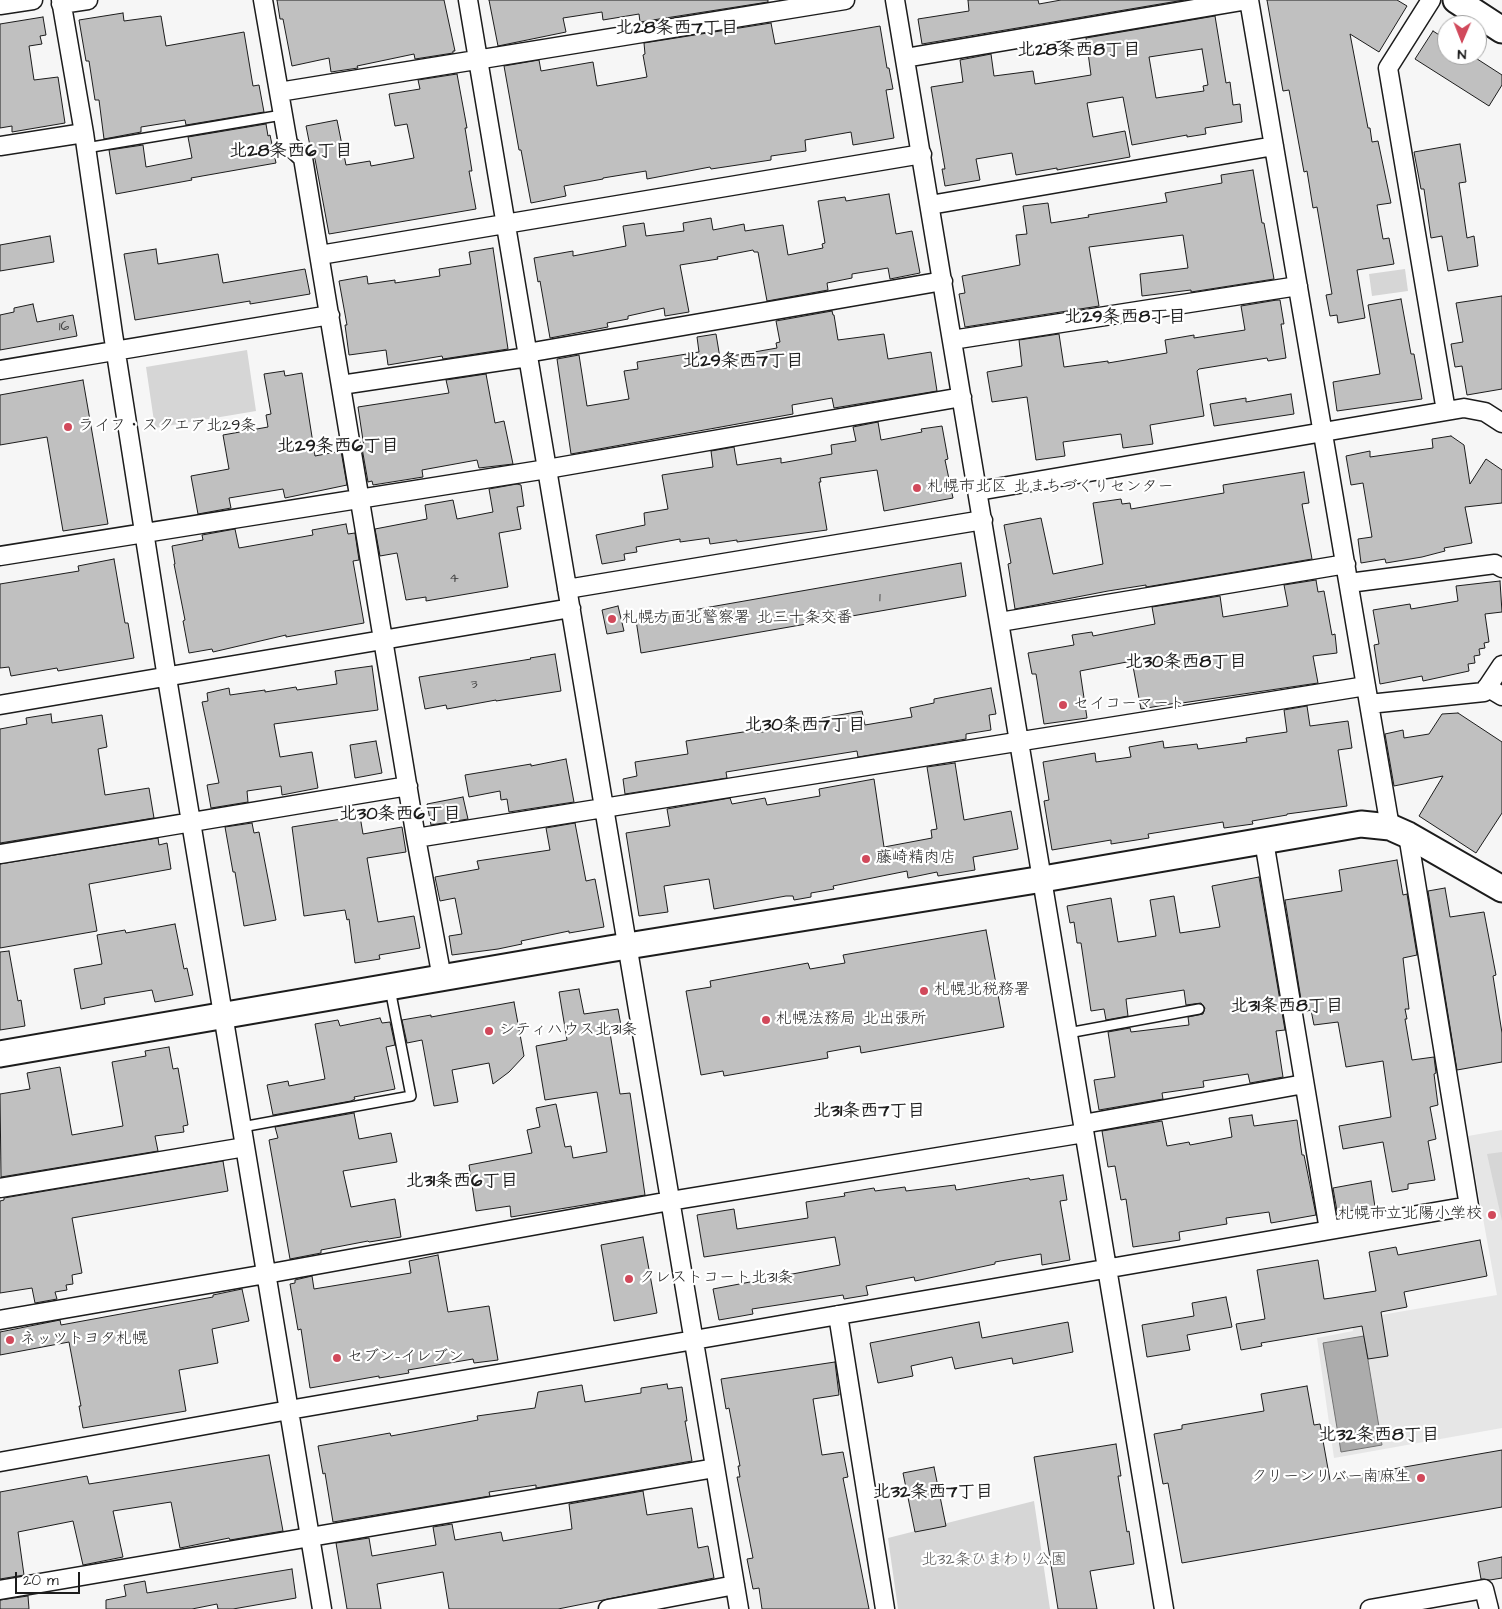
<!DOCTYPE html>
<meta charset="utf-8">
<style>
body{margin:0}
#map{position:relative;width:1502px;height:1609px;overflow:hidden;background:#f6f6f6;font-family:"Architects Daughter",sans-serif}
canvas{display:block}
.north{position:absolute;left:1437px;top:15px;width:50px;height:50px;box-sizing:border-box;background:#fff;border:1px solid #a4a4a4;border-radius:50%;rotate:181deg;font-size:14px;font-weight:700;line-height:20px;text-align:center;color:#1c1c1c}
.north::after{content:'';display:block;margin:auto;width:18px;height:22px;background:#d1495b;clip-path:polygon(50% 0,100% 100%,50% 72%,0 100%)}
.scale{position:absolute;left:15px;top:1572px;width:65px;height:22px;box-sizing:border-box;border:2px solid #1c1c1c;border-top:0;padding-left:6px;font-size:15px;line-height:18px;white-space:nowrap;color:#1c1c1c;-webkit-text-stroke:4px #fff;paint-order:stroke}
</style>
<div id="map">
<canvas width="1502" height="1609"></canvas>
<div class="north">N</div>
<div class="scale">20 m</div>
</div>
<script>
const context = document.querySelector('canvas').getContext('2d');
context.lineJoin = 'round';
function paint(path, color) { context.fillStyle = color; context.fill(path, 'evenodd'); }
const shape = rows => new Path2D(rows.map(r => 'M' + r).join(''));
function stroke(path, color, width, dash) { context.strokeStyle = color; context.lineWidth = width; context.lineCap = dash ? 'butt' : 'round'; context.setLineDash(dash || []); context.stroke(path); }
function write(font, color, halo, rows, align = 'center') {
  context.font = font + ' "Architects Daughter","Klee One",sans-serif'; context.lineWidth = 4.5; context.setLineDash([]); context.textBaseline = 'middle'; context.strokeStyle = halo; context.fillStyle = color; for (const [text, x, y, turn = 0] of rows) {
    context.save(); context.translate(x, y); context.rotate((+turn || 0) * Math.PI / 180); context.textAlign = isNaN(turn) ? turn : align; if (halo) context.strokeText(text, 0, 0); context.fillText(text, 0, 0); context.restore();
  }
}
paint(shape([
 [1502,1130,1502,1428,1334,1458,1317,1338,1353,1331,1352,1320,1497,1295,1468,1136]
]), '#e6e6e6');
paint(shape([
 [1405,269,1408,291,1372,296,1369,274],
 [247,350,256,411,155,428,146,367],
 [1502,1152,1502,1221,1487,1154],
 [1034,1501,1050,1609,898,1609,888,1538]
]), '#d6d6d6');
const water = shape([
 [1364,1336,1382,1445,1341,1452,1323,1343,1364,1336]
]);
paint(water, '#acacac');
stroke(water, '#727272', 1);
const building = shape([
 [277,0,444,0,455,51,453,51,453,53,415,59,414,54,357,66,358,68,331,72,329,58,292,66,283,19,280,19,277,0],
 [489,0,768,0,768,2,640,22,639,14,603,20,602,12,563,18,566,32,498,46,489,0],
 [968,0,1038,0,1039,4,1061,0,1184,0,922,44,918,19,969,11,968,0],
 [1267,0,1397,0,1407,6,1379,52,1350,34,1368,128,1370,128,1372,142,1378,141,1391,203,1377,205,1383,239,1389,238,1394,264,1357,270,1365,318,1338,323,1337,315,1330,316,1326,295,1332,294,1317,207,1313,208,1307,171,1304,172,1289,90,1283,91,1267,0],
 [123,13,124,21,161,16,166,46,244,32,253,86,259,85,264,112,186,125,185,120,141,127,141,132,104,139,99,100,95,100,89,61,86,61,79,20,123,13],
 [1215,16,1226,83,1230,82,1233,105,1240,104,1242,122,1205,128,1206,134,1187,137,1187,135,1132,145,1123,97,1087,103,1093,137,1125,131,1130,157,1057,170,1057,168,1016,175,1012,153,976,159,980,180,945,186,942,169,945,169,931,87,963,82,960,60,991,54,994,76,1033,71,1035,84,1091,75,1086,38,1215,16],
 [1202,49,1208,85,1203,86,1204,91,1156,98,1149,57,1202,49],
 [43,17,46,35,40,36,42,44,29,46,34,80,58,77,65,123,12,132,12,126,0,128,0,24,43,17],
 [771,23,775,44,880,26,887,68,889,68,893,89,886,90,894,138,853,145,851,132,805,140,806,151,771,156,771,160,711,169,710,167,647,179,646,171,603,178,603,179,564,186,566,196,531,203,521,150,519,150,504,66,539,60,541,71,593,62,597,86,647,77,643,55,645,54,644,43,771,23],
 [1433,31,1447,40,1447,55,1471,55,1502,75,1502,85,1489,106,1415,59,1433,31],
 [457,74,467,128,465,128,472,171,469,171,476,209,329,234,315,159,311,151,306,126,337,120,346,165,370,161,371,166,414,158,407,124,395,126,389,94,420,89,418,80,457,74],
 [266,124,268,136,270,135,276,163,191,178,192,180,116,194,109,150,143,145,146,167,192,158,188,137,266,124],
 [1460,144,1466,182,1459,183,1467,238,1474,236,1478,266,1448,271,1442,236,1431,238,1424,189,1421,189,1414,152,1460,144],
 [1253,170,1262,223,1264,223,1274,279,1191,292,1191,290,1142,296,1140,274,1188,268,1183,235,1089,247,1099,306,965,327,959,294,965,293,962,276,1020,265,1016,235,1027,234,1023,206,1048,203,1051,223,1089,217,1088,215,1167,202,1165,193,1222,183,1221,175,1253,170],
 [889,194,896,234,912,231,920,273,890,279,888,268,852,274,852,278,827,283,828,290,767,301,758,252,754,252,753,250,717,257,718,259,680,265,689,312,665,316,664,308,628,316,628,319,607,323,608,327,550,338,540,281,538,282,534,258,573,251,573,256,626,246,623,226,644,223,646,236,684,231,683,223,711,218,713,230,744,224,745,231,783,225,788,255,823,248,822,244,825,243,818,201,845,197,846,201,889,194],
 [50,236,54,262,0,271,0,245,50,236],
 [493,248,508,349,443,359,442,356,388,365,386,350,349,355,345,325,347,325,339,281,367,276,368,284,395,280,395,283,440,276,439,269,471,264,469,252,493,248],
 [156,249,158,264,218,254,223,283,305,269,310,294,250,304,250,301,135,320,124,254,156,249],
 [1502,296,1502,389,1467,395,1462,366,1455,367,1451,344,1463,342,1456,303,1502,296],
 [1401,299,1411,354,1414,354,1422,399,1337,411,1333,382,1380,374,1368,305,1401,299],
 [1277,300,1280,300,1284,324,1281,324,1286,358,1268,361,1267,358,1199,369,1197,371,1204,416,1150,425,1153,444,1123,448,1121,434,1063,442,1065,456,1036,460,1027,397,992,402,987,372,1022,366,1019,340,1059,334,1064,367,1108,361,1108,363,1167,353,1165,340,1194,335,1194,338,1245,330,1241,306,1277,300],
 [33,304,37,322,73,315,77,336,0,350,0,315,14,312,14,308,33,304],
 [832,311,833,315,834,315,838,340,884,334,888,359,931,352,937,391,834,408,832,398,792,405,793,414,571,454,557,359,579,355,587,406,629,399,624,371,638,369,637,362,699,352,697,337,716,334,720,358,777,348,776,343,780,342,776,321,832,311],
 [284,371,285,376,302,373,315,456,341,451,347,485,285,498,283,489,229,498,231,508,198,514,191,476,229,469,223,435,268,427,266,415,271,414,264,374,284,371],
 [486,374,495,423,504,421,513,464,479,468,477,460,422,470,423,477,373,485,372,481,368,482,362,448,364,447,358,407,449,393,446,380,486,374],
 [83,380,108,524,63,531,47,437,0,445,0,395,83,380],
 [1291,394,1294,414,1214,426,1210,404,1246,398,1246,402,1291,394],
 [878,422,881,440,922,432,921,429,942,426,948,459,945,460,953,498,884,511,877,470,820,478,821,482,819,482,827,530,737,542,737,540,710,544,709,538,680,542,680,539,636,547,637,552,624,554,625,560,602,564,596,535,645,525,644,513,668,509,662,475,713,467,711,451,734,447,737,465,781,458,781,463,832,454,831,445,856,441,853,427,878,422],
 [1451,436,1464,445,1470,484,1486,459,1502,470,1502,503,1465,507,1472,543,1444,548,1445,551,1422,557,1386,563,1385,559,1361,563,1358,539,1372,537,1363,483,1351,485,1346,456,1370,451,1370,457,1433,448,1432,439,1451,436],
 [1304,472,1309,503,1302,504,1312,559,1146,587,1146,585,1108,591,1015,609,1008,564,1011,563,1004,525,1041,518,1053,574,1103,564,1093,503,1121,499,1122,504,1130,503,1131,509,1224,493,1223,485,1304,472],
 [517,484,521,485,524,506,517,507,521,529,499,533,508,587,426,601,426,597,406,600,397,553,380,556,375,529,427,519,425,505,453,500,457,519,493,512,489,489,517,484],
 [346,524,348,534,355,533,359,560,353,561,364,623,286,637,286,635,213,652,212,649,189,653,183,621,185,620,174,564,175,564,172,546,203,540,202,535,235,529,239,548,313,535,312,530,346,524],
 [114,559,125,623,128,623,134,658,58,671,57,668,11,676,9,667,0,668,0,584,79,571,78,566,114,559],
 [961,563,966,596,641,653,636,620,961,563],
 [1316,580,1318,592,1324,591,1332,635,1335,634,1337,653,1313,656,1318,683,1182,703,1182,702,1141,709,1132,661,1080,671,1087,718,1044,724,1036,674,1032,674,1028,653,1074,645,1072,635,1092,632,1093,636,1155,624,1152,607,1220,596,1223,617,1288,606,1284,585,1316,580],
 [1500,581,1502,612,1485,614,1489,642,1484,643,1485,648,1479,649,1480,655,1474,656,1475,663,1468,664,1469,671,1423,681,1422,676,1380,684,1374,645,1379,644,1373,610,1410,604,1411,609,1458,601,1456,586,1500,581],
 [618,606,624,631,607,634,602,610,618,606],
 [555,654,561,691,496,701,496,700,447,709,446,705,425,709,419,677,531,659,530,658,555,654],
 [372,666,378,710,274,724,280,757,312,752,318,788,282,795,281,786,247,791,248,802,211,808,207,785,219,783,202,702,208,701,207,693,229,688,230,695,265,690,265,692,296,687,297,690,337,684,335,671,372,666],
 [991,688,996,714,989,715,991,730,966,734,966,739,858,757,857,751,726,772,727,778,625,794,623,779,637,776,635,762,688,754,686,741,756,730,757,733,822,721,822,718,862,711,865,725,912,717,910,708,934,703,934,699,991,688],
 [1307,706,1310,726,1348,721,1352,748,1338,750,1347,806,1287,814,1287,815,1252,821,1253,824,1224,828,1223,822,1148,834,1149,838,1111,844,1111,840,1052,850,1044,801,1049,800,1043,762,1095,753,1096,762,1131,757,1129,747,1163,741,1164,748,1197,744,1198,749,1247,742,1246,738,1287,732,1284,710,1307,706],
 [1458,713,1502,742,1502,813,1476,853,1419,816,1443,776,1394,786,1385,734,1403,730,1404,738,1429,734,1442,714,1458,713],
 [51,714,52,723,102,715,107,747,98,749,105,795,149,788,154,818,0,843,0,729,27,724,26,718,51,714],
 [376,741,382,773,355,778,350,745,376,741],
 [566,759,574,802,509,812,507,799,501,800,500,791,469,797,465,775,531,764,531,766,566,759],
 [955,763,964,820,1011,811,1018,849,973,857,975,870,938,876,937,872,908,878,907,871,892,874,833,886,834,889,811,893,811,897,794,900,793,896,786,896,714,909,709,879,664,886,668,912,639,916,626,833,670,826,667,809,730,798,732,804,765,798,767,805,820,796,819,789,874,779,884,847,932,838,931,830,937,829,927,767,955,763],
 [463,797,468,819,431,825,427,804,463,797],
 [360,816,363,834,402,827,406,852,367,858,378,922,414,916,420,948,379,955,380,959,355,963,349,919,347,920,345,910,304,916,292,827,360,816],
 [252,823,254,833,259,832,276,920,244,926,235,872,233,872,225,827,252,823],
 [575,823,586,881,595,879,604,927,569,933,569,931,521,941,522,944,498,949,452,955,449,936,462,934,455,898,440,901,435,877,479,869,477,861,550,850,546,828,575,823],
 [158,838,159,845,167,843,171,869,89,884,97,931,0,948,0,864,158,838],
 [1397,860,1403,895,1407,894,1417,955,1403,958,1409,1009,1405,1009,1407,1019,1405,1019,1412,1060,1434,1057,1436,1073,1434,1074,1438,1105,1430,1107,1436,1139,1428,1141,1435,1180,1408,1184,1408,1189,1392,1192,1383,1142,1343,1149,1339,1126,1391,1117,1383,1061,1346,1067,1338,1022,1314,1025,1311,1010,1303,1012,1285,900,1342,891,1339,870,1397,860],
 [1259,877,1285,1030,1276,1031,1283,1077,1250,1083,1248,1074,1203,1081,1204,1087,1162,1093,1163,1099,1099,1110,1094,1080,1115,1077,1108,1032,1130,1028,1131,1032,1189,1025,1188,1017,1203,1014,1205,1008,1201,1003,1186,1005,1184,990,1126,999,1128,1016,1106,1020,1104,1009,1091,1011,1081,943,1077,943,1074,922,1070,923,1067,906,1111,898,1118,942,1156,936,1150,900,1174,896,1180,933,1220,927,1212,886,1259,877],
 [1445,888,1450,917,1484,912,1496,975,1493,976,1502,1033,1502,1062,1457,1070,1428,891,1445,888],
 [175,924,184,969,187,968,193,995,155,1002,152,990,104,998,105,1004,81,1009,74,969,102,964,97,935,125,930,126,933,175,924],
 [986,930,1004,1027,861,1053,860,1046,827,1052,828,1058,724,1076,723,1071,701,1075,686,991,711,987,710,981,808,963,810,969,845,963,843,955,986,930],
 [9,951,18,1001,21,1000,25,1026,0,1030,0,952,9,951],
 [579,989,584,1014,618,1009,622,1031,610,1033,620,1094,630,1093,645,1195,511,1217,510,1206,476,1211,469,1165,532,1153,527,1130,540,1127,536,1108,556,1104,565,1147,571,1146,573,1158,607,1152,597,1092,545,1100,536,1046,567,1040,559,992,579,989],
 [514,1002,524,1056,509,1072,493,1084,489,1063,452,1070,458,1102,434,1106,422,1040,407,1043,402,1020,431,1015,431,1017,514,1002],
 [380,1018,382,1023,390,1022,395,1045,386,1047,395,1089,354,1097,355,1099,351,1101,273,1115,267,1085,288,1081,289,1086,325,1079,315,1024,338,1020,340,1026,380,1018],
 [169,1047,173,1069,178,1068,188,1125,183,1126,184,1132,155,1136,158,1151,1,1177,0,1094,30,1089,27,1073,60,1067,72,1135,123,1126,112,1062,146,1056,145,1051,169,1047],
 [354,1113,359,1139,391,1133,397,1162,343,1171,351,1207,395,1199,401,1237,369,1242,368,1241,321,1250,321,1253,290,1259,269,1140,278,1138,275,1127,354,1113],
 [1252,1115,1254,1126,1297,1120,1302,1155,1304,1155,1316,1215,1271,1223,1269,1212,1226,1218,1227,1224,1179,1232,1180,1240,1133,1247,1126,1199,1121,1200,1115,1166,1108,1167,1102,1131,1162,1121,1167,1146,1189,1142,1190,1145,1232,1137,1229,1118,1252,1115],
 [223,1161,228,1191,72,1218,82,1273,72,1275,73,1284,66,1285,67,1290,55,1292,57,1299,35,1303,32,1288,0,1293,0,1201,4,1200,4,1198,223,1161],
 [1063,1175,1067,1200,1060,1201,1070,1260,1042,1265,1041,1254,995,1262,995,1264,915,1281,914,1277,866,1286,868,1295,844,1299,843,1295,752,1309,753,1314,719,1320,713,1289,840,1265,835,1237,704,1257,697,1215,734,1209,737,1229,808,1218,806,1202,845,1196,844,1193,874,1188,875,1191,905,1187,906,1191,955,1185,956,1190,1029,1178,1030,1180,1063,1175],
 [1371,1181,1375,1207,1342,1212,1342,1210,1337,1211,1333,1188,1371,1181],
 [643,1237,657,1313,614,1321,601,1245,643,1237],
 [1480,1240,1487,1276,1404,1292,1407,1307,1381,1312,1388,1356,1368,1359,1362,1326,1261,1343,1262,1346,1241,1350,1236,1324,1265,1319,1257,1270,1318,1260,1324,1299,1332,1298,1376,1291,1369,1252,1396,1247,1398,1255,1480,1240],
 [438,1255,448,1312,489,1306,498,1360,474,1363,473,1359,408,1370,409,1373,379,1378,379,1376,310,1388,301,1329,298,1330,290,1284,295,1283,295,1280,312,1276,314,1289,411,1273,409,1261,438,1255],
 [242,1289,249,1321,212,1329,218,1363,179,1370,186,1411,83,1428,79,1406,81,1406,69,1342,0,1355,0,1332,60,1320,61,1325,213,1297,213,1295,242,1289],
 [1226,1297,1232,1327,1187,1335,1190,1350,1147,1357,1142,1325,1194,1316,1192,1303,1226,1297],
 [979,1322,982,1338,1068,1322,1073,1352,1013,1364,1012,1358,955,1369,952,1357,911,1366,913,1376,878,1383,870,1343,979,1322],
 [835,1362,839,1395,813,1399,822,1455,843,1452,848,1477,843,1478,869,1609,762,1609,759,1588,753,1589,747,1559,753,1558,737,1477,740,1477,738,1466,740,1466,729,1408,726,1409,721,1379,835,1362],
 [667,1384,668,1389,682,1387,687,1421,685,1421,692,1461,536,1488,536,1485,489,1492,490,1496,333,1522,325,1473,323,1474,318,1446,390,1433,391,1436,478,1420,477,1416,535,1408,538,1392,582,1385,585,1402,641,1393,641,1388,667,1384],
 [1307,1386,1314,1425,1320,1424,1330,1480,1502,1450,1502,1507,1182,1563,1168,1483,1163,1484,1154,1434,1182,1429,1182,1425,1264,1411,1261,1394,1307,1386],
 [1116,1444,1121,1476,1118,1476,1127,1532,1129,1531,1134,1564,1090,1571,1097,1609,1058,1609,1034,1457,1116,1444],
 [269,1455,283,1531,230,1540,229,1538,180,1548,171,1502,113,1511,123,1557,83,1565,73,1521,18,1532,24,1575,0,1579,0,1492,87,1476,89,1484,269,1455],
 [934,1467,946,1526,915,1532,903,1473,934,1467],
 [643,1491,647,1515,692,1508,698,1548,708,1546,714,1578,558,1609,449,1609,443,1572,377,1584,381,1609,347,1609,336,1543,369,1538,372,1556,436,1545,433,1527,452,1524,455,1540,501,1532,503,1541,572,1529,569,1504,643,1491],
 [1502,1557,1502,1578,1490,1580,1481,1579,1478,1562,1502,1557],
 [292,1569,296,1598,233,1609,218,1609,217,1604,192,1609,106,1609,106,1600,126,1596,124,1585,145,1581,147,1593,292,1569],
 [28,1596,29,1609,0,1609,0,1600,28,1596]
]);
paint(building, '#c0c0c0');
stroke(building, '#1c1c1c', 1);
const lane = shape([
 [86,148,282,115],
 [1068,1033,1199,1009],
 [242,1127,411,1096,390,989]
]);
const street = shape([
 [61,0,84,133,113,334,167,678,322,1609],
 [263,0,288,144,303,158,416,838,442,978],
 [468,0,739,1609],
 [895,0,1164,1609],
 [1249,0,1390,827],
 [1431,0,1388,68,1446,411],
 [61,4,88,0],
 [0,5,33,0],
 [905,58,1248,0],
 [279,92,845,0],
 [0,146,84,133],
 [930,205,1274,146],
 [320,255,922,154],
 [952,340,1298,286],
 [527,353,943,281],
 [0,370,330,315],
 [341,385,528,357],
 [978,491,1464,408,1485,412,1502,423],
 [0,556,547,469,962,397],
 [1349,583,1495,564,1502,568],
 [567,589,983,520],
 [1000,622,1346,564],
 [1487,687,1502,696],
 [1369,704,1484,692,1502,665],
 [0,705,571,608],
 [416,838,1366,686],
 [1264,841,1329,1230],
 [0,854,408,786],
 [1083,1124,1304,1084],
 [0,1188,245,1147],
 [838,1315,885,1609],
 [0,1320,266,1274,670,1201,1084,1133],
 [0,1462,289,1410,1469,1206,1408,835],
 [0,1590,715,1468],
 [608,1609,735,1585],
 [1370,1609,1484,1589,1489,1609]
]);
const secondary = shape([
 [1456,0,1502,30],
 [0,1054,609,949,1043,879,1361,824,1390,827,1408,835,1502,889]
]);
stroke(lane, '#1c1c1c', 12);
stroke(street, '#1c1c1c', 21);
stroke(secondary, '#1c1c1c', 29);
stroke(lane, '#fff', 9);
stroke(street, '#fff', 18);
stroke(secondary, '#fff', 25);
for (const [x, y, r, color] of [
 [68,427,5,"#d1495b"],
 [917,488,5,"#d1495b"],
 [612,619,5,"#d1495b"],
 [1063,705,5,"#d1495b"],
 [866,859,5,"#d1495b"],
 [924,991,5,"#d1495b"],
 [766,1020,5,"#d1495b"],
 [489,1031,5,"#d1495b"],
 [1492,1215,5,"#d1495b"],
 [629,1279,5,"#d1495b"],
 [10,1340,5,"#d1495b"],
 [337,1358,5,"#d1495b"],
 [1421,1478,5,"#d1495b"]
]) { const dot = new Path2D(); dot.arc(x, y, r, 0, 2 * Math.PI); context.fillStyle = color; context.fill(dot); stroke(dot, '#fff', 2); }
write('14px', '#454545', null, [
 ["16",64,327],
 ["4",454,579],
 ["1",880,598],
 ["3",474,685]
]);
write('16px', '#1c1c1c', '#fff', [
 ["ライフ・スクエア北29条",78,427],
 ["札幌市北区 北まちづくりセンター",927,488],
 ["札幌方面北警察署 北三十条交番",622,619],
 ["セイコーマート",1073,705],
 ["藤崎精肉店",876,859],
 ["札幌北税務署",934,991],
 ["札幌法務局 北出張所",776,1020],
 ["シティハウス北31条",499,1031],
 ["札幌市立北陽小学校",1482,1215,"right"],
 ["クレストコート北31条",639,1279],
 ["ネッツトヨタ札幌",20,1340],
 ["セブン-イレブン",347,1358],
 ["クリーンリバー南麻生",1411,1478,"right"]
], 'left');
write('16px', '#5d5d5d', '#fff', [
 ["北32条ひまわり公園",994,1561]
]);
write('bold 18px', '#1c1c1c', '#fff', [
 ["北28条西7丁目",677,29],
 ["北28条西8丁目",1079,51],
 ["北28条西6丁目",291,152],
 ["北29条西8丁目",1125,318],
 ["北29条西7丁目",743,362],
 ["北29条西6丁目",338,447],
 ["北30条西8丁目",1186,663],
 ["北30条西7丁目",805,726],
 ["北30条西6丁目",400,815],
 ["北31条西8丁目",1287,1007],
 ["北31条西7丁目",869,1112],
 ["北31条西6丁目",462,1182],
 ["北32条西8丁目",1379,1436],
 ["北32条西7丁目",933,1493]
]);
</script>
